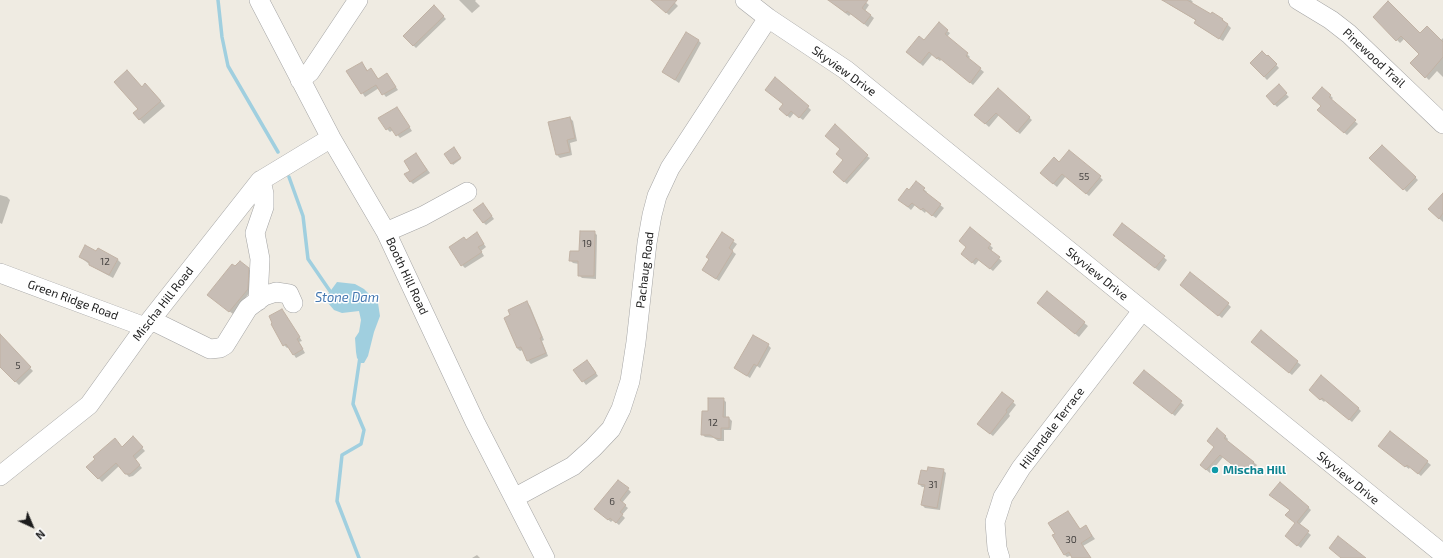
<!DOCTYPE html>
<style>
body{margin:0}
#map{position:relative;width:1443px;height:558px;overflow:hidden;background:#efebe2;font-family:"Exo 2",sans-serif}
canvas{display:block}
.north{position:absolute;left:12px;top:506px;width:40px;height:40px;-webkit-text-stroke:3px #fff;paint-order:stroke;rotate:136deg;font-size:11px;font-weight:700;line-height:16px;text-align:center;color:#1d1d1d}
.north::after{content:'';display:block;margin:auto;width:14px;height:18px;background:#1d1d1d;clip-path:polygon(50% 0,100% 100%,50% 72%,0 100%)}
</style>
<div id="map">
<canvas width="1443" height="558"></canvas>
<div class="north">N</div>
</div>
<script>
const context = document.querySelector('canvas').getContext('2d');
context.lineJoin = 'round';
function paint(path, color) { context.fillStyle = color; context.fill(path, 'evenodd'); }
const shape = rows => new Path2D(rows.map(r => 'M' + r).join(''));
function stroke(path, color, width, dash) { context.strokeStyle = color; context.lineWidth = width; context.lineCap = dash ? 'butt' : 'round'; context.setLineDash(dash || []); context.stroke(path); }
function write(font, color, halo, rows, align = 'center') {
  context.font = font + ' "Exo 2",sans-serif'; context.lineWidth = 3; context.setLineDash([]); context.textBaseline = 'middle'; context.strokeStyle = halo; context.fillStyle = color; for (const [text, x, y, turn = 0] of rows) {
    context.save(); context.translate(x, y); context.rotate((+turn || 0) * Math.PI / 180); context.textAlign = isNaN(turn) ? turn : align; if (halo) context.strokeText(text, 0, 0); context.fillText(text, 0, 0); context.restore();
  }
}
paint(shape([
 [337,282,355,284,364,289,378,303,380,316,374,332,368,356,364,363,361,363,357,358,356,352,355,338,359,332,361,320,359,311,342,313,334,310,328,303,326,297]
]), '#a0cfdf');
paint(shape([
 [459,0,476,0,475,1,480,6,472,13],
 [653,0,672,0,678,6,669,15],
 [829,0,863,0,869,5,865,11,874,18,868,27,851,14,849,16],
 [1168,0,1191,0,1193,2,1191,4,1211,16,1213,14,1223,20,1231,28,1223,41,1198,26,1195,23,1197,21,1170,5,1167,2],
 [434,7,446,19,416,48,404,36],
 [1374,17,1440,41,1443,38,1443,77,1437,71,1429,80,1411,63,1421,54,1405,38,1400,43],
 [947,31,950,33,947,37,967,54,970,57,968,59,984,72,973,85,942,59,940,61,932,55,923,66,910,55,925,42],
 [698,40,701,43,679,83,663,72],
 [1268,56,1279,68,1267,80,1251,63],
 [362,63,368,71,371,69,379,80,387,74,398,90,386,97,379,88,365,97,348,71],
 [1278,86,1289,97,1277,107,1267,96],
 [142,88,150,89,165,106,144,124,134,113,139,109],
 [1322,88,1333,98,1331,100,1358,124,1347,135,1322,113],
 [998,90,1032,120,1020,134,999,115,989,127,979,118],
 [769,93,808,107,811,110,803,120,794,113,790,118,783,112,784,104],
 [399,111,412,131,400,138,393,130,390,132,387,129],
 [570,118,573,121,577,141,570,143,572,155,560,158,557,155],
 [1382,146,1418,180,1407,192,1371,158],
 [455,150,461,159,453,165,445,154],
 [841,150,867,156,870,158,847,184,837,175,844,160],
 [416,154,430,173,413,184,410,181,411,171],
 [1060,163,1100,177,1103,180,1089,196,1066,176,1057,187,1044,176],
 [916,182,927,192,926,194,944,208,936,218,926,211,925,213,915,205,911,210,903,203],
 [0,195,7,197,10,200,2,224,0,223],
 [1443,202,1443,222,1429,209],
 [486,208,494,219,486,225,483,222],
 [1123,224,1167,260,1159,271,1117,238],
 [971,229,993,248,991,251,1002,261,993,271,979,260,975,265,965,256],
 [594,232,597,235,596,279,582,278,579,275,579,264,573,263,570,260,580,252],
 [477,234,486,247,481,251,484,256,465,268,462,265,466,241],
 [722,234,737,244,732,251,736,254,719,281,703,270],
 [98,249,118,260,121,263,113,278,93,267,80,257,96,253],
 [235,268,248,268,251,272,250,292,233,314,212,298],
 [1184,288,1228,304,1231,307,1222,318],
 [1047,293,1088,326,1079,337,1042,306],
 [527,303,530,306,544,340,542,341,548,356,531,364,528,361,523,350,520,351,517,348,505,319,512,316],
 [282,310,302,341,299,342,305,353,296,358,289,347,287,348,284,345,272,324],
 [1261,332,1301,365,1292,375,1252,342],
 [0,343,25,363,33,371,19,385,1,367,0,368],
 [768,345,771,348,760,368,757,366,750,378,735,368],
 [590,364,598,376,586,385,575,370],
 [1144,372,1184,405,1175,416,1138,386],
 [1313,393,1358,408,1361,411,1352,422,1326,400,1324,402],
 [723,399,726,402,726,418,729,418,732,421,731,430,724,430,724,441,718,441,714,438,705,437,702,434,709,412],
 [1013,402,1016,405,1009,414,1010,416,993,436,981,427],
 [1391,432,1431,465,1421,476,1410,467,1409,469,1382,449],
 [1225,436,1228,439,1227,441,1257,465,1248,476,1223,457,1210,473,1204,468,1215,447],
 [133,438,145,451,135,460,142,468,133,476,129,477,119,466,102,482,88,467,122,448],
 [943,470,946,473,940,510,925,508,922,505,925,487,922,487,919,484,928,472],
 [628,489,631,492,622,503,628,508,622,515,625,518,619,525,613,520,611,522,599,512],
 [1274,497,1308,507,1311,510,1299,525,1311,535,1301,548,1289,539,1296,523,1291,511],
 [1068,512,1080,530,1086,527,1095,539,1083,546,1091,558,1073,558,1072,555,1067,557,1064,554,1056,534],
 [477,555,480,558,472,558]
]), '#0003');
stroke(shape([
 [218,0,222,37,228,66,278,152],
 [289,177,303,216,308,259,332,294],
 [359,558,337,501,342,455,361,444,364,430,353,404,360,357]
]), '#a0cfdf', 3.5);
const building = shape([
 [651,0,677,0,666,13,651,0],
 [828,0,868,0,862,8,871,15,864,24,847,11,846,13,828,0],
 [1162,0,1187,0,1211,14,1212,12,1223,19,1222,20,1228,24,1219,39,1194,23,1196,20,1162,0],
 [1388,1,1420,33,1427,26,1443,42,1443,57,1425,78,1410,63,1419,54,1401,36,1396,41,1373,17,1388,1],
 [434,5,444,16,413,46,403,36,434,5],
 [939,22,948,30,945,34,968,53,966,56,981,68,970,83,938,57,937,59,929,52,920,63,906,52,919,36,924,40,939,22],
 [686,32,699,40,675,80,662,72,686,32],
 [1262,51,1267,56,1268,55,1277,64,1264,77,1250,63,1262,51],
 [362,62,367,71,371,68,378,79,387,73,396,87,382,95,376,85,361,94,346,71,362,62],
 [127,70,142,87,145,83,161,101,139,120,133,113,138,109,114,82,127,70],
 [775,77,809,106,799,118,791,111,787,116,779,109,783,104,765,90,775,77],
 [1279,84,1287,93,1274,105,1266,96,1279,84],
 [1322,87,1331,95,1329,97,1356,120,1344,133,1317,110,1321,106,1312,98,1322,87],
 [998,88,1030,117,1017,132,996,113,985,124,974,115,998,88],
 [397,107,410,127,396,136,390,127,386,130,378,118,397,107],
 [570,117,575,138,567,140,570,152,556,155,548,122,570,117],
 [835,124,868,155,844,182,833,172,843,160,836,154,840,149,825,136,835,124],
 [1382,145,1416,177,1403,190,1369,158,1382,145],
 [454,147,461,158,451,164,444,154,454,147],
 [1069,150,1101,176,1086,194,1062,174,1053,184,1040,173,1054,157,1059,162,1069,150],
 [416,153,427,170,410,182,404,174,410,171,404,161,416,153],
 [916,181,925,188,923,190,941,204,932,216,923,208,921,210,912,203,908,207,898,200,907,188,909,190,916,181],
 [1443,193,1443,213,1439,219,1428,209,1443,193],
 [483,203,492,216,483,223,473,210,483,203],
 [1122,223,1165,256,1155,268,1113,235,1122,223],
 [970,227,991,244,988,248,1000,257,990,269,976,258,972,263,961,254,966,247,959,241,970,227],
 [580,231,595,231,594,276,578,276,578,261,569,261,570,251,579,251,580,231],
 [477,232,484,244,478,247,482,252,461,266,449,247,464,237,466,240,477,232],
 [722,232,734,240,729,248,733,251,716,279,702,270,709,259,706,257,722,232],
 [85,245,96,251,98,248,118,259,109,275,89,265,89,262,79,257,85,245],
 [240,261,249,268,248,289,229,312,207,295,232,264,235,266,240,261],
 [1190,272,1229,303,1218,316,1180,285,1190,272],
 [1047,291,1085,322,1075,334,1037,303,1047,291],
 [527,301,542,337,540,338,546,353,527,361,521,347,517,348,504,318,510,315,508,310,527,301],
 [282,309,300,337,297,339,303,349,293,355,286,344,283,346,271,324,272,323,269,316,282,309],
 [1261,330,1298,361,1289,373,1251,342,1261,330],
 [0,334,31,367,15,382,0,367,0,334],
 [753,335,769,344,757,366,754,364,747,376,734,368,753,335],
 [587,360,596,373,582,382,573,370,587,360],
 [1144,370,1182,401,1172,414,1133,383,1144,370],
 [1321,375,1359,408,1349,420,1322,398,1320,400,1309,390,1321,375],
 [1002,392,1014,401,1006,410,1007,412,990,434,977,424,1002,392],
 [708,398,724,398,723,417,729,417,729,428,721,428,721,439,715,438,710,435,701,435,702,411,708,411,708,398],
 [1217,428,1226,436,1224,438,1254,462,1244,474,1220,455,1206,470,1200,465,1214,447,1207,441,1217,428],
 [1390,431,1428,461,1418,474,1407,465,1405,467,1378,446,1390,431],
 [133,436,143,447,133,456,140,465,130,474,125,474,116,463,98,479,86,467,95,459,93,457,115,438,122,447,133,436],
 [928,467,944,469,937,508,921,505,925,485,918,484,921,470,927,471,928,467],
 [618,480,629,488,620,500,626,505,620,512,623,514,616,523,610,518,608,520,594,509,618,480],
 [1280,482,1309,507,1297,522,1309,531,1297,546,1285,536,1295,523,1285,515,1290,510,1269,495,1280,482],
 [1068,511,1080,529,1086,525,1092,536,1081,543,1091,558,1072,558,1069,552,1064,555,1052,535,1055,534,1048,523,1068,511],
 [1338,536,1366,558,1341,558,1329,548,1338,536]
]);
paint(building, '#c7bdb5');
stroke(building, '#c1b2a4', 1);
const minor = shape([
 [259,0,331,138,386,232,475,422,545,558],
 [745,0,768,18,846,70,1443,554],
 [1298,0,1331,20,1349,34,1443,124],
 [300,80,310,72,358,0],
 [386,232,423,216,467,192],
 [0,273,145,327],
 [258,301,260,259,255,233,264,207,264,194,261,180],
 [151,320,210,349,220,348,225,345,248,308,264,296,276,292,289,294,293,303],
 [0,476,89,405,145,327,260,181,331,138],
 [514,498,573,466,593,448,611,429,621,409,630,381,636,342,647,243,652,215,657,196,670,168,768,18],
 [1000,558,997,548,995,522,1003,497,1021,468,1142,311]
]);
stroke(minor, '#a4a4a4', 20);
stroke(minor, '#fff', 19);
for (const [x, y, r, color] of [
 [1215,470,4,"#0f9aa8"]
]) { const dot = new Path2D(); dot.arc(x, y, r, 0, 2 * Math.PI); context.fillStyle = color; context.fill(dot); stroke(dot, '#fff', 1.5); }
write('10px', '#484543', null, [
 ["55",1084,177],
 ["19",587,244],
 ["12",105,262],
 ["5",18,366],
 ["12",713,423],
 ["31",933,485],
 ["6",612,502],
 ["30",1071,540]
]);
write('12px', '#1d1d1d', '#fff', [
 ["Pinewood Trail",1374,58,43],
 ["Skyview Drive",844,71,36],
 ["Pachaug Road",645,270,-83],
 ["Skyview Drive",1097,274,39],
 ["Booth Hill Road",407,276,65],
 ["Green Ridge Road",73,300,20],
 ["Mischa Hill Road",163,304,-52],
 ["Hillandale Terrace",1052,428,-53],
 ["Skyview Drive",1348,478,39]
]);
write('bold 12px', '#0d838f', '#fff', [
 ["Mischa Hill",1223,470]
], 'left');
write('italic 13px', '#4578b1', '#fff', [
 ["Stone Dam",347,298]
]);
</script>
